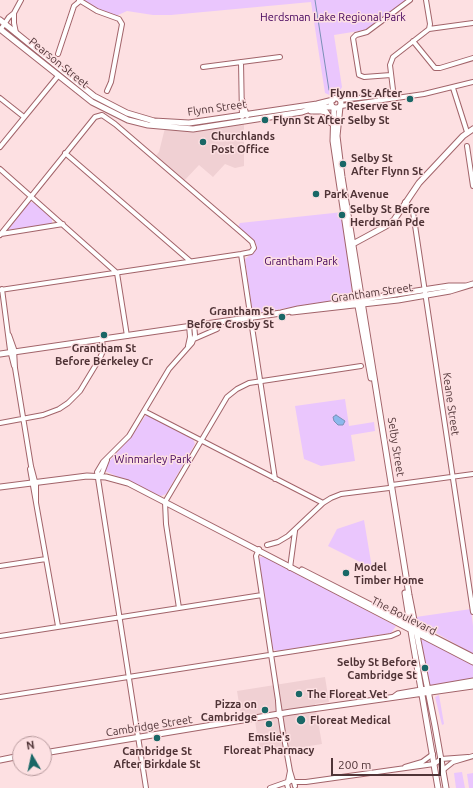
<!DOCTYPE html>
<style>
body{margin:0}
#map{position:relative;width:473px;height:788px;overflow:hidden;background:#fde0e2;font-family:Ubuntu,sans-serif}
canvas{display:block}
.north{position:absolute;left:12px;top:736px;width:40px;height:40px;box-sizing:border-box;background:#fde0e2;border:1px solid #b89b9e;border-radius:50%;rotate:351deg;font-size:11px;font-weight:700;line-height:16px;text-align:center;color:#503437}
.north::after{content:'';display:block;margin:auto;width:14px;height:18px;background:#196766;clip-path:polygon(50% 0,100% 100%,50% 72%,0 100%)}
.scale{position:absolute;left:331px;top:758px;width:110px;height:18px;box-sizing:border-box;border:2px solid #503437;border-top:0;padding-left:5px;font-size:12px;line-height:14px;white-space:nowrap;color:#503437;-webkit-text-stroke:3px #fde0e2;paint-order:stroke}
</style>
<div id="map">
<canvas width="473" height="788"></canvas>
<div class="north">N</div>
<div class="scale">200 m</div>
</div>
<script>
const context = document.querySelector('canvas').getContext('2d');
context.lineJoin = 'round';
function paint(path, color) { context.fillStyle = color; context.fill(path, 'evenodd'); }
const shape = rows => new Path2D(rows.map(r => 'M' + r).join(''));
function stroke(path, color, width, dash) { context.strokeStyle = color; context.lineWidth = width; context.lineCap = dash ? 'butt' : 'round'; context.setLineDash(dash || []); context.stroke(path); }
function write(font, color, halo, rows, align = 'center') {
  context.font = font + ' Ubuntu,sans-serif'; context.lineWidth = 3; context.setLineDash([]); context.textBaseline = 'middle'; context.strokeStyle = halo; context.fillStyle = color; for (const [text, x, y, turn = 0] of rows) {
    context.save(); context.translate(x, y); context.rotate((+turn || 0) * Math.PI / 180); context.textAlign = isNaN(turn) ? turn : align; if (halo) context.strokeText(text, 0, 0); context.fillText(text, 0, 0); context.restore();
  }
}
paint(shape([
 [244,117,244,166,235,168,225,164,213,177,199,165,183,182,155,157,159,152,166,124,200,125],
 [325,677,329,702,315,704,322,744,260,754,254,714,241,716,237,691]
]), '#f0d0d3');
paint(shape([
 [83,0,407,0,365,30,334,35,342,87,336,98,325,93,311,2,171,15,153,15,127,11,116,16,108,14],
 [31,202,35,203,52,218,52,224,8,230,28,204],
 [343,212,350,269,352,298,255,313,252,309,245,259,255,251,257,246,255,242,238,227,240,223],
 [345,399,349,426,374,422,375,431,351,435,355,461,321,466,304,459,295,406],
 [146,415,193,439,195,444,166,494,161,496,105,471,107,464,131,437],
 [364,520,372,568,328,546,337,529],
 [260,557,266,557,396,626,391,633,278,651,274,650,272,647,258,561],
 [471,609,473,626,473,654,417,622,416,617],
 [423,639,471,663,473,665,473,679,430,686,420,641],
 [439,695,444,724,442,725,435,697],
 [462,772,465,788,456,788,454,773],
 [473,773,473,788,469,788,467,774]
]), '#eac6fd');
const water = shape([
 [336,415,345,421,343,425,338,425,334,421,333,417,336,415]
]);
paint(water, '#8cb8ed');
stroke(water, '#7a90b6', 1);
stroke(shape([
 [315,0,329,90]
]), '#7a90b6', 1);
const minor = shape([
 [79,0,97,11,119,19,122,24,111,82,107,91],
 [1,29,9,17,14,13],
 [429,29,473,23],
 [16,33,14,23,14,13,21,0],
 [413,41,435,68,440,68,473,58],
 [58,54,74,6,80,1],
 [241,62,242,117],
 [203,67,280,57],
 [391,75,364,77,359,75,353,38,356,35,367,32,410,0],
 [453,88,467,132],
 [0,98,24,117],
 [394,98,390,65,393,57,429,29,430,24,426,0],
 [242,99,247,116],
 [340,100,376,96,389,98],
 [341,106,424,94,473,82],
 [467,146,473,186],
 [0,147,58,76],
 [65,153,190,261],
 [0,169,117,273,127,336],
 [405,202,412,208,413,212,473,612],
 [1,234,63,224],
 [0,235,95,117,102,115,115,124,243,234,252,242,254,248,251,252,241,254,0,290],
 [241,254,275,479],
 [2,289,10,350,14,366],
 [9,335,14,349,15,368,31,466,36,485,36,502],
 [194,339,217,329],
 [188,346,190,337,189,325],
 [144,411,323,503],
 [0,423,43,415,59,409,68,403,80,391,100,358,103,351,102,339],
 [30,469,58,626],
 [98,476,102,473,107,460],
 [392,485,473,474],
 [267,545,278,542,288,536,323,503,331,498,341,494,389,488],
 [259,549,256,556,283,733],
 [0,566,46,559],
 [290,568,295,531],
 [179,608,166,524,165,502,227,397,237,389,249,383,361,366],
 [0,636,262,595],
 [0,697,391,636,398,633],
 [278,701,279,716],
 [283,732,290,771],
 [405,767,422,762,433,754],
 [443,770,453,762,473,756],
 [288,781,290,771,293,781],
 [294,782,306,782,434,764,441,759,468,757],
 [146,788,97,472,103,462,129,436,169,369,192,343,195,335,194,324],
 [270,788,287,782],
 [288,788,287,784,291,780,294,782,295,786]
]);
const major = shape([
 [0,20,94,96,127,113,154,121,189,123,317,104,333,100],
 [0,29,92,102,128,120,148,125,193,129,302,112,317,107,332,107],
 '331 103a5 5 0 1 1 10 0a5 5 0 1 1-10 0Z',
 [340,107,337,136,342,177,409,595,435,726,446,788],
 [334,108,333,141,356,295,371,378],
 [311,111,321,111,326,112,329,117,331,123],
 [351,245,386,226,394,220,419,183,463,136,473,129],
 [292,312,398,300,450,291,473,284],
 [0,354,281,313,298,309,449,286,465,286],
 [0,487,87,476,106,477,128,483,473,662],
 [302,570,473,657],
 [405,593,412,637,438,788],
 [394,697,398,694,473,681],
 [44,753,291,712,473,686],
 [0,760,20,756]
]);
stroke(minor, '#a2646a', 6);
stroke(major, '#a2646a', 7);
stroke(minor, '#fff', 4);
stroke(major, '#fff', 5);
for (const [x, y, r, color] of [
 [410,99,4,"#196766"],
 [265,120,4,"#196766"],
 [203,142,4,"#196766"],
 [343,164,4,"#196766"],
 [316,194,4,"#196766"],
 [342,215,4,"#196766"],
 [282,317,4,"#196766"],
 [104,335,4,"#196766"],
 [346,573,4,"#196766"],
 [425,668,4,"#196766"],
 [299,694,4,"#196766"],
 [265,710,4,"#196766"],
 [301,720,5,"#196766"],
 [269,724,4,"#196766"],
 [157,738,4,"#196766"]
]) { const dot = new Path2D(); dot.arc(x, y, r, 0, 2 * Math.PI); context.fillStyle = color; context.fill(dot); stroke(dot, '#fde0e2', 1.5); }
write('11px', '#42005a', '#fde0e2', [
 ["Herdsman Lake Regional Park",333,17],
 ["Grantham Park",301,261],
 ["Winmarley Park",153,459]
]);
write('11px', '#503437', '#fde0e2', [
 ["Pearson Street",59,63,39],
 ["Flynn Street",217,108,-8],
 ["Grantham Street",372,293,-8],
 ["Keane Street",451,404,82],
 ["Selby Street",396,447,81],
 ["The Boulevard",404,616,27],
 ["Cambridge Street",149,726,-9]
]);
write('bold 11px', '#503437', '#fde0e2', [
 ["Flynn St After",402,93,"right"],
 ["Reserve St",402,106,"right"],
 ["Flynn St After Selby St",273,120],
 ["Churchlands",211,136],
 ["Post Office",211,149],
 ["Selby St",351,158],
 ["After Flynn St",351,171],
 ["Park Avenue",324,194],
 ["Selby St Before",350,209],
 ["Herdsman Pde",350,222],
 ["Grantham St",274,311,"right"],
 ["Before Crosby St",274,324,"right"],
 ["Grantham St",104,348,"center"],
 ["Before Berkeley Cr",104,361,"center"],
 ["Model",354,567],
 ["Timber Home",354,580],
 ["Selby St Before",417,662,"right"],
 ["Cambridge St",417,675,"right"],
 ["The Floreat Vet",307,694],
 ["Pizza on",257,704,"right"],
 ["Cambridge",257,717,"right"],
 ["Floreat Medical",310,720],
 ["Emslie's",269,737,"center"],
 ["Floreat Pharmacy",269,750,"center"],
 ["Cambridge St",157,751,"center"],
 ["After Birkdale St",157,764,"center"]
], 'left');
</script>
